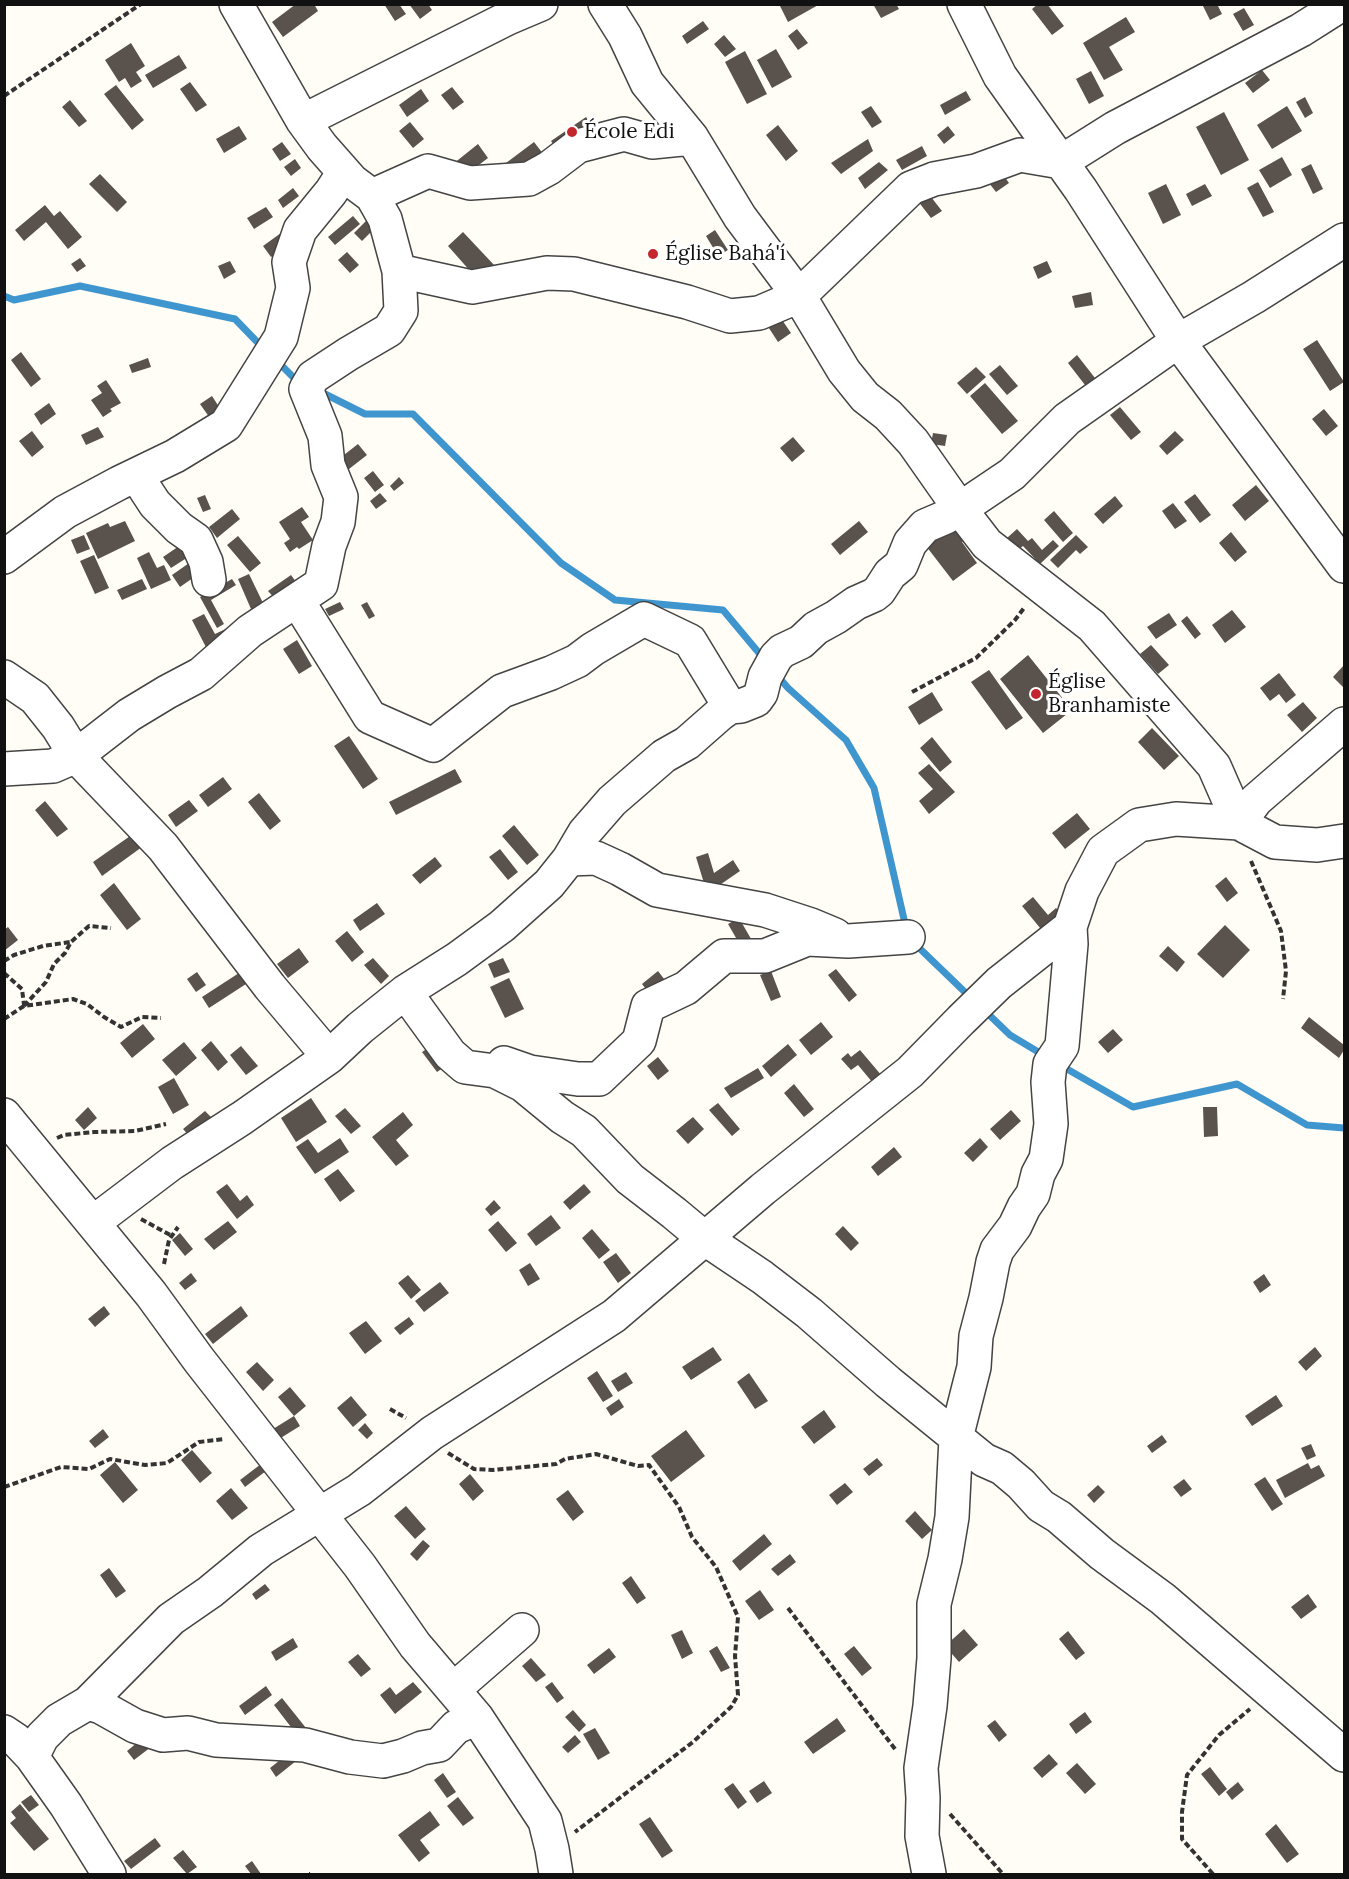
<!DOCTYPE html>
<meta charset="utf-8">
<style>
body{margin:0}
#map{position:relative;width:1349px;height:1879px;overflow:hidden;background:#fffdf5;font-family:Lora,serif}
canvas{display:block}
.frame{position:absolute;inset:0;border:6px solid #111;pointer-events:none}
</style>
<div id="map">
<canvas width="1349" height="1879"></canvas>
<div class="frame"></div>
</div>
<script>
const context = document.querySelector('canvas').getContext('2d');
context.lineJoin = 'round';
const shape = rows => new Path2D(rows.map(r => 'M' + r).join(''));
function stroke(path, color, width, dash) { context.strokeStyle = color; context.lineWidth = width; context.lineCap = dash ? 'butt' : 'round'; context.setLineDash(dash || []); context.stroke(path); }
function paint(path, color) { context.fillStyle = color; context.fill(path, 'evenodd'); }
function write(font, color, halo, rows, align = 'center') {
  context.font = font + ' Lora,serif'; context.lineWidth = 6; context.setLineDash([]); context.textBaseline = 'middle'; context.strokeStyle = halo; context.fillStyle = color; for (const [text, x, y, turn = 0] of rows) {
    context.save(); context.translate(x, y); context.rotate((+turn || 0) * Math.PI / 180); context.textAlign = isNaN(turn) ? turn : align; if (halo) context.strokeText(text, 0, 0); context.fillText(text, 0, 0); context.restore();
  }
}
stroke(shape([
 [4,296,14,300,80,286,235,319,263,348],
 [276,360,295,379,301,382],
 [319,391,365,414,413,414,561,563,615,600,723,610,764,659],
 [776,674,788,688,846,740,874,788,906,928],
 [914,943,970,997],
 [983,1009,1010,1035,1045,1056],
 [1060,1065,1133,1107,1237,1084,1307,1125,1344,1128]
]), '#3f96cf', 7);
paint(shape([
 [296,4,314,4,318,11,283,37,272,22],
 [384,4,399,4,406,14,395,21],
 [409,4,428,4,432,10,420,19],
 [784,4,820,4,788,22,780,6],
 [873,4,896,4,899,9,881,18],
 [1038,4,1047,4,1064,26,1052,35,1032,9],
 [1202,4,1217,4,1222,14,1210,20],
 [1244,8,1254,25,1243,31,1233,14],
 [1126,17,1135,32,1109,47,1123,70,1104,80,1083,43],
 [703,21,709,29,687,44,682,36],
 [797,29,808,43,798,50,788,36],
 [724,35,736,49,725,57,714,44],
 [131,43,145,66,136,72,142,81,131,88,125,78,119,82,105,60],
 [776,49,792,77,772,88,757,60],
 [745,51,767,94,747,104,725,62],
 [179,55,187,68,153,88,145,75],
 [1262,70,1270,80,1253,93,1245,83],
 [1091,71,1104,96,1089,104,1076,79],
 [190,82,207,105,196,112,180,89],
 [116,85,144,120,132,130,104,94],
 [452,87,464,102,453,110,441,95],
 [421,89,429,101,407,117,399,105],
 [966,91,971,100,945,115,940,105],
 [1305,97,1313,113,1305,118,1296,102],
 [70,100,87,121,79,127,62,107],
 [871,106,882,122,872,128,861,112],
 [1287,106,1302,131,1272,149,1257,125],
 [1224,112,1249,160,1221,175,1196,127],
 [586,117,594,129,560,153,551,141],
 [410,122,424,139,413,148,399,131],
 [778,125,798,151,786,161,766,135],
 [239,126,247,139,224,153,216,139],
 [948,126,955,135,944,144,937,135],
 [868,139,873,151,841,174,831,163],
 [282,142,291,154,280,161,272,149],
 [534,142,544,155,515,177,506,163],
 [478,144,488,158,463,177,453,164],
 [922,146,927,156,902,170,896,160],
 [1282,157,1292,175,1270,188,1259,170],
 [295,159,301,168,291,176,284,167],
 [879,162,888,170,865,189,858,178],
 [1311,164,1323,189,1313,194,1301,169],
 [1002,173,1009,183,996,192,989,183],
 [100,174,127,202,117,212,89,184],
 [1258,182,1274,212,1263,217,1247,188],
 [1166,184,1181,215,1163,224,1148,193],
 [1205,184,1212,196,1192,206,1186,194],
 [293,188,299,196,283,208,278,200],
 [924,188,942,211,931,218,914,196],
 [45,205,54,216,60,211,82,237,68,249,46,222,24,241,15,230],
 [266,207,273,217,254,229,247,218],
 [353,216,360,224,335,245,328,237],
 [371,216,379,224,362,241,354,233],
 [715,230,728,250,718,256,706,236],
 [463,232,495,266,479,281,448,246],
 [281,233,289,244,271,257,263,246],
 [347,252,359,265,350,273,338,260],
 [80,258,86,266,77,272,71,264],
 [230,261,236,272,224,279,218,266],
 [1047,261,1052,272,1038,279,1033,267],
 [1091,292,1093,305,1075,308,1072,296],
 [778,314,791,333,778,342,765,322],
 [1317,340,1344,382,1330,391,1303,349],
 [21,352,41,379,31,387,11,360],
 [1077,355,1095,378,1085,385,1068,363],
 [148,358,151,367,132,373,129,365],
 [1000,365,1018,386,1007,395,989,374],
 [976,367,986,377,967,394,957,383],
 [106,380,121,403,110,409,112,411,103,417,91,400,102,393,97,386],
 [985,383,1018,421,1002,434,970,396],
 [212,396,223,413,212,421,200,404],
 [49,403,56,414,41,425,34,414],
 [1120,407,1141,432,1131,440,1110,415],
 [1324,409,1338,426,1326,436,1312,419],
 [98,427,104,437,86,445,81,435],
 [32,431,44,447,32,457,19,441],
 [1175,431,1184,440,1167,455,1159,446],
 [933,433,947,435,945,446,931,444],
 [793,437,805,451,792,462,780,448],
 [358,444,367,455,340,476,331,465],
 [373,471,384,485,375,492,364,478],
 [399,477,404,483,394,491,390,486],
 [1256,485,1269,501,1245,521,1232,505],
 [380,493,387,501,376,509,370,501],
 [1195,494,1211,515,1200,523,1184,502],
 [205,495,211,509,203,512,197,498],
 [1115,496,1123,506,1103,524,1094,514],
 [1173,503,1187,521,1175,529,1162,511],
 [302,507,309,517,301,522,313,540,299,549,297,547,290,552,284,543,290,539,279,522],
 [232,509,240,519,217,538,209,527],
 [1054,511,1073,533,1063,542,1044,520],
 [125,521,135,541,98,559,86,533,108,523,110,527],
 [859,521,868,532,840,555,831,544],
 [951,528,956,528,965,540,962,542,977,563,953,581,926,546],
 [1017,529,1028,541,1032,538,1042,550,1053,540,1059,546,1040,564,1023,546,1018,550,1007,538],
 [1231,532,1247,552,1235,562,1219,543],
 [84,535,90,549,77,554,71,540],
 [1076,535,1088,547,1080,554,1076,550,1058,568,1050,560],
 [238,536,261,563,250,572,227,545],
 [188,540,196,552,171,568,163,557],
 [149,552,157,568,164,565,171,580,151,589,137,558],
 [94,555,109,588,95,594,80,561],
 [192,561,200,573,180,587,172,575],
 [249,574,263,603,251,609,238,579],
 [291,575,299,586,277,601,268,591],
 [142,579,147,589,122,600,117,590],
 [232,579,236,585,211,600,224,624,217,628,200,597],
 [340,602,344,609,329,616,325,609],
 [367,602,375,616,369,619,361,605],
 [1232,610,1246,627,1225,643,1212,625],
 [1169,613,1177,625,1156,639,1147,627],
 [204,614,215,634,234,625,209,653,192,620],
 [1187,616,1201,634,1195,639,1181,621],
 [297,640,312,666,299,674,283,649],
 [1151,645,1169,665,1158,674,1140,654],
 [1028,655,1072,710,1043,733,1000,679],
 [1344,665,1344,688,1333,677],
 [989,670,1023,718,1006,730,971,682],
 [1279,673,1296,695,1286,703,1279,694,1270,701,1260,688],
 [932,692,943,710,919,725,908,707],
 [1303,702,1317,718,1302,732,1287,715],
 [1152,728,1179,756,1164,770,1138,742],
 [349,736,378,779,363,789,334,746],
 [932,737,952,762,940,772,920,748],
 [929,764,955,792,929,814,919,801,933,789,918,773],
 [455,769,462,782,396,815,389,802],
 [223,777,232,789,208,807,199,795],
 [259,793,281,821,270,830,248,802],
 [189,800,198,811,176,827,168,815],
 [45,801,68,829,57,837,35,810],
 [1077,813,1090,829,1065,849,1052,833],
 [514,825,539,855,527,865,502,836],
 [133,834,142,847,102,876,93,862],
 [500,849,518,872,508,880,489,857],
 [708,853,714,873,733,860,740,871,711,891,703,880,696,857],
 [435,857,442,866,420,884,412,875],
 [1226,877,1238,893,1227,902,1215,886],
 [114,883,141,919,127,930,100,895],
 [1033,897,1048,915,1056,908,1065,918,1045,934,1022,906],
 [377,903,385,914,360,931,353,920],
 [739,918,754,944,743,950,728,924],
 [1225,925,1250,950,1223,978,1197,954],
 [8,927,18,940,4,951,4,930],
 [347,931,364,952,352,962,335,941],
 [1168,946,1185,962,1177,972,1159,956],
 [299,948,309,962,288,978,277,964],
 [373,958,389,976,381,984,364,965],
 [503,958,510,972,494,978,488,964],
 [836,969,857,995,849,1002,828,975],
 [658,971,681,1001,665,1014,642,984],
 [771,971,781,997,771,1001,760,975],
 [197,972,206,985,196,992,187,979],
 [239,973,246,984,209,1008,202,997],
 [509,978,524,1009,505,1018,490,987],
 [1309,1017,1344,1045,1344,1050,1339,1058,1301,1028],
 [821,1022,833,1037,811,1055,799,1040],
 [143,1024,155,1039,132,1058,120,1043],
 [1113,1029,1123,1040,1108,1053,1098,1042],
 [211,1041,228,1062,218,1071,201,1050],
 [184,1042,197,1058,176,1076,162,1060],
 [436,1043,450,1063,437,1072,422,1052],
 [788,1044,797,1055,771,1077,762,1066],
 [241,1046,258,1066,246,1075,230,1055],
 [860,1050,882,1076,873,1083,858,1065,851,1070,841,1059,848,1053,851,1057],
 [658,1057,669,1071,658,1080,647,1066],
 [758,1068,764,1078,731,1098,724,1088],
 [174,1078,189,1105,173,1114,158,1087],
 [794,1084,814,1109,804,1117,784,1093],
 [311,1098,327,1122,296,1142,281,1118],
 [718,1103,740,1129,732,1136,709,1110],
 [88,1107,97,1118,84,1130,75,1120],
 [1203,1107,1217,1107,1218,1136,1204,1137],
 [345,1108,361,1126,351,1134,335,1116],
 [1011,1110,1021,1121,1000,1140,990,1129],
 [205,1111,215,1121,193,1140,183,1129],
 [403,1112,413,1125,396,1140,409,1156,396,1166,372,1137],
 [693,1117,704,1129,688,1144,676,1131],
 [340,1138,349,1152,315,1174,296,1147,308,1139,318,1153],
 [980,1138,988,1147,973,1162,964,1153],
 [894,1147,902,1157,878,1176,871,1167],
 [338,1169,355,1191,340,1202,324,1179],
 [227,1184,240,1201,247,1195,254,1205,237,1219,216,1192],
 [584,1184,591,1192,570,1210,563,1202],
 [494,1200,501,1208,491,1216,485,1209],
 [551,1215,561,1228,536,1246,527,1234],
 [228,1221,237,1232,214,1250,204,1239],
 [498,1221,517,1243,506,1252,488,1230],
 [843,1226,859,1243,851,1251,835,1234],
 [592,1229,610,1250,599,1259,582,1238],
 [180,1233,193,1249,185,1256,172,1240],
 [616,1253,631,1273,618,1283,603,1262],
 [530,1263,540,1279,528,1286,519,1270],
 [191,1273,197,1281,185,1290,179,1283],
 [1264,1274,1271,1285,1260,1293,1253,1282],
 [408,1275,421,1290,411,1299,398,1283],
 [440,1282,449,1293,424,1312,415,1301],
 [104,1306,110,1314,95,1327,88,1319],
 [241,1306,248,1316,213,1344,205,1334],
 [409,1317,414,1324,400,1335,394,1328],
 [366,1321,382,1341,365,1354,349,1333],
 [713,1347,722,1360,691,1380,682,1367],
 [1315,1347,1322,1356,1306,1371,1298,1362],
 [257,1362,274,1380,263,1391,246,1372],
 [597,1371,613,1396,603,1402,587,1378],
 [626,1372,633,1383,618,1392,611,1381],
 [749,1373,768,1401,755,1409,737,1382],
 [290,1387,306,1406,294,1416,278,1397],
 [1276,1395,1283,1406,1252,1426,1245,1416],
 [351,1396,367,1415,353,1427,337,1408],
 [619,1399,624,1407,611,1416,606,1408],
 [824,1410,836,1427,814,1444,801,1427],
 [294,1416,300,1426,271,1444,265,1434],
 [365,1423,373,1433,367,1439,358,1430],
 [103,1429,109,1437,95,1448,89,1441],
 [686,1430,705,1456,671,1482,651,1456],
 [1162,1435,1167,1442,1152,1453,1147,1446],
 [1311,1444,1316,1456,1307,1460,1301,1448],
 [192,1450,212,1473,200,1483,181,1460],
 [877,1458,883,1465,869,1476,863,1469],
 [115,1462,138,1490,123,1503,100,1475],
 [1308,1463,1311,1469,1319,1465,1325,1476,1285,1498,1276,1480],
 [261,1464,266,1471,245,1487,240,1480],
 [470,1474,484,1491,473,1501,459,1484],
 [1265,1477,1283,1504,1272,1511,1254,1484],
 [1184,1479,1192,1489,1181,1497,1173,1487],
 [845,1483,853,1492,837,1505,829,1495],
 [1098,1485,1105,1492,1094,1503,1087,1495],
 [231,1488,248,1508,232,1520,216,1501],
 [568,1490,584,1512,573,1521,556,1499],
 [406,1506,426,1529,415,1539,394,1516],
 [915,1511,932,1530,922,1539,905,1521],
 [764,1534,772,1544,740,1571,732,1561],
 [423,1540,430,1546,417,1561,410,1554],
 [790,1554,796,1562,778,1576,771,1569],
 [109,1568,126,1591,116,1598,100,1575],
 [631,1576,646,1598,637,1604,622,1583],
 [265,1584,270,1590,256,1600,252,1594],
 [760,1590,774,1610,759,1620,745,1601],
 [1308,1594,1317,1607,1301,1619,1291,1607],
 [964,1629,978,1645,959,1662,945,1646],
 [682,1630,693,1653,682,1659,671,1635],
 [1068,1631,1085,1653,1076,1660,1059,1639],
 [293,1638,298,1647,276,1661,271,1652],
 [717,1646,730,1668,721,1672,709,1651],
 [854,1646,872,1668,862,1676,844,1654],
 [609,1648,616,1657,594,1674,587,1665],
 [358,1654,371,1669,361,1677,348,1662],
 [531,1658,546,1675,536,1682,522,1666],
 [413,1682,422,1692,395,1714,380,1695,390,1687,396,1695],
 [552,1682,564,1698,557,1703,545,1687],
 [266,1686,272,1695,245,1715,239,1706],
 [282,1698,310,1733,301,1740,274,1705],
 [573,1710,586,1725,579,1732,565,1717],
 [1085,1712,1092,1722,1076,1734,1069,1724],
 [837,1718,846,1731,813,1754,804,1742],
 [995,1720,1007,1735,999,1742,987,1726],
 [595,1728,610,1753,598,1760,583,1734],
 [575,1735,581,1742,568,1753,562,1747],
 [143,1738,151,1747,134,1760,127,1751],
 [289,1753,296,1761,276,1777,270,1768],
 [1049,1754,1058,1764,1042,1778,1033,1768],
 [1077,1763,1096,1784,1085,1794,1066,1773],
 [1210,1767,1227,1789,1219,1796,1201,1774],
 [443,1773,456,1792,447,1798,434,1780],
 [764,1781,772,1793,757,1803,749,1791],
 [1238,1782,1244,1790,1232,1800,1226,1792],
 [733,1783,747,1802,738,1809,724,1789],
 [31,1795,39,1805,29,1812,21,1802],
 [458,1797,474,1818,463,1826,447,1806],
 [20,1804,49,1839,34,1851,10,1823,16,1818,11,1812],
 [430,1811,440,1825,420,1840,430,1853,419,1862,398,1835],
 [650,1817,673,1851,662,1858,639,1824],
 [1276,1824,1299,1854,1287,1863,1265,1834],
 [155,1838,161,1846,131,1869,124,1861],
 [183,1850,197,1867,187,1874,173,1858],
 [252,1861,261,1874,251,1874,245,1866]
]), '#5a524d');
const minor = shape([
 [605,4,625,36,647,83,692,138,740,217,799,296,844,371,865,397,888,415,913,442,960,509,987,544,1092,626,1214,766,1239,823],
 [964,4,1000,76,1081,190,1178,341,1344,566],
 [303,121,508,18,541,4],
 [372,196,428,171,470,183,529,179,549,168,578,146,624,134,652,142,692,138],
 [399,271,472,287,547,273,574,274,687,302,730,316,759,313,799,296,911,188,934,179,976,171,1020,155,1061,162,1115,128,1301,30,1342,4],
 [136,475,155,504,179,528,196,540,206,562,209,580],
 [4,557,65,512,119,483,175,456,226,425,281,337,293,288,289,262,300,230,331,192,344,172],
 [297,600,370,717,433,745,502,691,551,673,577,661,593,649,644,619,690,641,730,707],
 [4,677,35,698,58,727,76,756,163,847,270,987,329,1057],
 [4,769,53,766,76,756,129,715,167,692,201,674,250,631,321,584,329,546,338,522,341,497,328,465,325,436,306,389,313,377,348,354,389,330,401,311,399,271,385,219,372,196,352,181,322,147,303,121,236,4],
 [1239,823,1256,800,1344,724],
 [569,859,596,858,620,869,657,890,765,910,811,925,835,935],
 [405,992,450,1054,465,1067,495,1071,523,1085,562,1117,584,1131,630,1179,674,1213,704,1238,762,1277,809,1313,888,1382,984,1460,1002,1468,1021,1484,1041,1506,1059,1517,1102,1554,1163,1599,1344,1755],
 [504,1063,530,1072,578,1079,599,1079,639,1041,648,1006,686,988,724,956,765,956,807,939,848,941,908,937],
 [4,1115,151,1294,199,1360,360,1566,415,1645,477,1718,545,1821,552,1849,556,1874],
 [94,1222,172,1163,242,1118,329,1057,360,1028,405,992,457,959,502,926,549,884,569,859,585,832,612,801,664,756,687,743,720,714,730,707,741,706,756,700,761,693,765,677,776,657,782,651,801,642,816,628,836,617,856,603,874,595,879,591,890,574,901,565,910,543,925,526,946,517,960,509,1012,474,1067,419,1178,341,1254,297,1344,240],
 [453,1690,522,1630],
 [88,1703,101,1707,135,1726,163,1735,188,1733,216,1740,305,1745,350,1757,383,1761,403,1756,422,1748,439,1745,456,1727,477,1718],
 [4,1732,16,1740,32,1757,66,1805,109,1874],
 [32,1757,42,1737,59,1720,88,1703,171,1619,210,1592,261,1550,359,1490,432,1433,614,1316,763,1189,910,1072,961,1020,999,983,1070,927,1082,891,1103,851,1139,825,1176,819,1239,823,1275,842,1317,845,1344,841],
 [929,1874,922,1836,923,1798,921,1768,930,1706,934,1658,934,1604,945,1559,952,1517,956,1438,974,1367,976,1336,986,1298,993,1262,997,1250,1015,1226,1024,1207,1033,1194,1038,1174,1046,1159,1051,1124,1048,1082,1050,1064,1062,1046,1071,944,1070,927]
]);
stroke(minor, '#444', 36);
stroke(shape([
 [4,96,141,4],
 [912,692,976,658,1015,620,1024,608],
 [1251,861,1281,931,1286,971,1283,999],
 [4,961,14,955,43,946,70,942],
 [4,973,22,989,24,1005],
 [24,1006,46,982,54,964,65,953,71,942,89,926,111,928],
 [4,1019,24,1006,73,999,87,1004,104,1017,121,1027,142,1017,161,1018],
 [57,1138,64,1135,94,1132,135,1131,166,1124],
 [141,1219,172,1236],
 [164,1264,169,1240,178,1227],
 [390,1409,406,1418],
 [448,1453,474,1469,493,1470,556,1464,565,1459,596,1454,638,1466,649,1465,679,1507,692,1537,716,1567,738,1617,735,1656,738,1695,731,1707,693,1742,575,1832],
 [4,1487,61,1467,89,1469,110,1459,145,1465,167,1463,199,1442,225,1439],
 [788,1608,895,1749],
 [950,1814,1003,1874],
 [309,1874,310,1874],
 [1213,1874,1182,1839,1182,1812,1187,1775,1219,1735,1250,1709]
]), '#333', 4, [6, 3]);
stroke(minor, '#fff', 33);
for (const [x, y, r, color] of [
 [572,132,6,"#c4262e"],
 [653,254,6,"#c4262e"],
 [1036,694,6,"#c4262e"]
]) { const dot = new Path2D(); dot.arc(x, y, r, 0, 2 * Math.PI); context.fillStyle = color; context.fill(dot); stroke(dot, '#fff', 2); }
write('21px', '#111', '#fff', [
 ["École Edi",584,132],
 ["Église Bahá'í",665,254],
 ["Église",1048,682],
 ["Branhamiste",1048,706]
], 'left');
</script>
